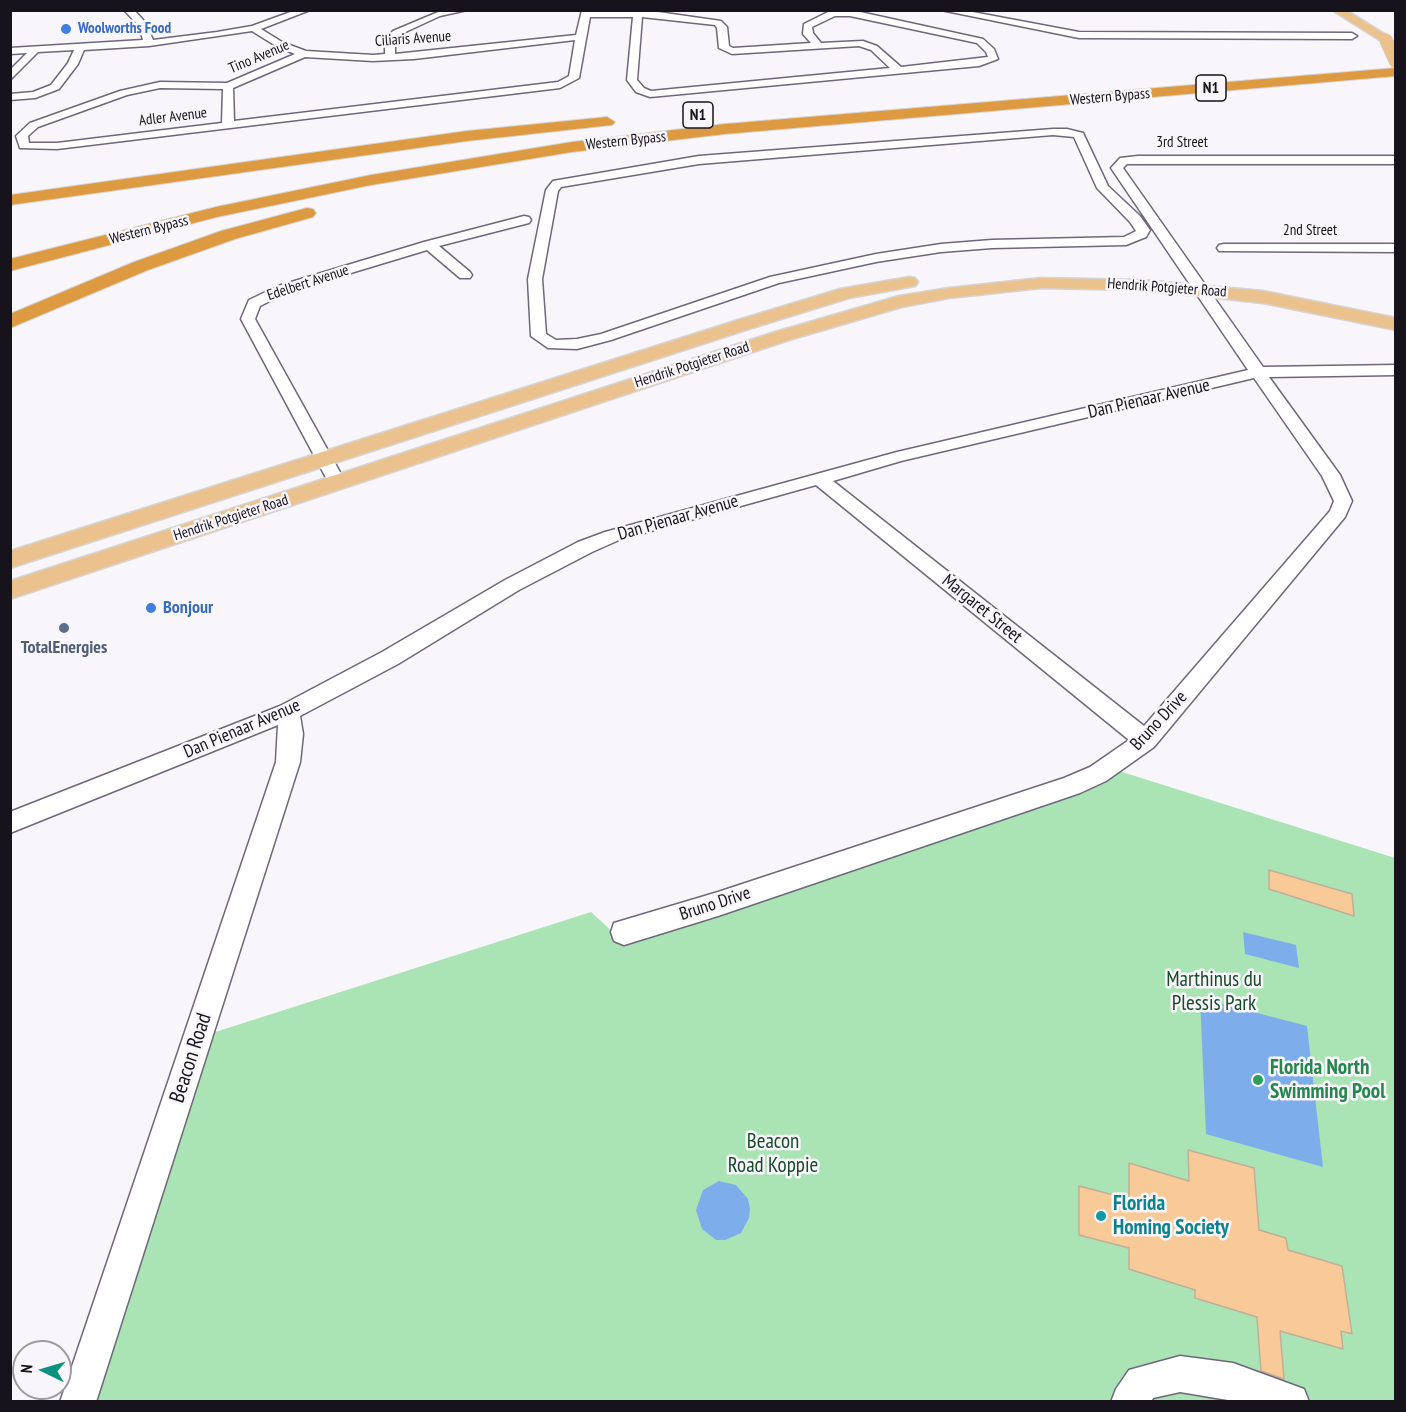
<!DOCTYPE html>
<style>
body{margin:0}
#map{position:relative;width:1406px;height:1412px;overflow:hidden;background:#f8f6fb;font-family:"PT Sans Narrow",sans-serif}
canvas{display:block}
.frame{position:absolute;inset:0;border:12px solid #17131c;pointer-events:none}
.north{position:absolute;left:12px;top:1340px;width:60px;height:60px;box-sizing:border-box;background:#f8f6fb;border:2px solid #9e9ba2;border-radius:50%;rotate:275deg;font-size:16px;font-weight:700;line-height:24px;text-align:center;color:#17131c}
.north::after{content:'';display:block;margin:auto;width:21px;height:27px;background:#09937f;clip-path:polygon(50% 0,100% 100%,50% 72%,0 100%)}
</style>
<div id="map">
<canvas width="1406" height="1412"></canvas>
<div class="frame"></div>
<div class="north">N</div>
</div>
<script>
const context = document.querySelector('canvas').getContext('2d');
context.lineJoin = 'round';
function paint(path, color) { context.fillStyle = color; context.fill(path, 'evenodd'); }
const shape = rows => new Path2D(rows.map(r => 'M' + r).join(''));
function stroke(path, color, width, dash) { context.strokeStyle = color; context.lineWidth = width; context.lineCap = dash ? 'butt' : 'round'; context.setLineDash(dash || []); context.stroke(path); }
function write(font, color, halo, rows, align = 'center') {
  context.font = font + ' "PT Sans Narrow",sans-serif'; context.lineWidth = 5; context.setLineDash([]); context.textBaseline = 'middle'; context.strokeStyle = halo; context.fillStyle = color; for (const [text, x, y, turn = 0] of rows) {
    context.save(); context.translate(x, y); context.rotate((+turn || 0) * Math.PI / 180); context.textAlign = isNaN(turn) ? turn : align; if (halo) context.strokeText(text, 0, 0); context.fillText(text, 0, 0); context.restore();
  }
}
paint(shape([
 [1119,771,1395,858,1395,1401,91,1402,209,1034,591,912,615,934]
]), '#aae4b5');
paint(shape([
 [1243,932,1296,945,1299,968,1245,954],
 [1200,998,1307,1026,1323,1167,1206,1134],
 [719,1181,736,1185,748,1199,750,1209,749,1218,741,1233,725,1240,716,1240,702,1229,696,1210,703,1190]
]), '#7daeeb');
const building = shape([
 [1269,870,1352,894,1354,916,1269,889,1269,870],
 [1188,1150,1254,1168,1259,1230,1286,1238,1288,1250,1342,1266,1352,1334,1341,1331,1343,1349,1280,1331,1284,1379,1261,1371,1257,1317,1195,1298,1195,1290,1129,1269,1129,1248,1079,1235,1079,1186,1129,1199,1129,1163,1189,1181,1188,1150]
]);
paint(building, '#f8ca98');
stroke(building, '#c1ae99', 1.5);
const minor = shape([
 [124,10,134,10,146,23,153,40,217,32,252,26,296,10,310,10,261,29,282,42,306,51,373,55,385,54,385,41,393,31,443,10,467,10,440,16,399,35,395,41,395,54,576,35,582,10,658,12,721,21,727,27,729,46,733,48,811,43,803,34,804,24,830,11,851,10,983,39,994,49,998,59,979,66,650,97,636,92,627,80,633,17,590,17,579,78,560,88,57,149,20,148,16,136,30,123,120,91,160,82,227,83,295,54,276,46,252,31,149,46,84,50,78,64,59,89,35,98,10,100,10,94,33,92,51,85,68,63,74,50,38,52,10,80,10,70,27,53,10,54,10,48,143,40,139,26,124,10],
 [835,16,850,16,977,43,986,52,988,57,901,67,877,46,863,41,821,43,813,33,812,27,835,16],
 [642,17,715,25,717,28,719,48,732,54,859,46,871,50,890,68,651,91,644,88,637,80,642,17],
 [575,40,569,76,558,82,234,121,233,88,305,57,373,61,414,59,575,40],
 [160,88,223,89,222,123,57,143,29,143,28,136,38,127,127,95,160,88],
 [941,10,962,10,1079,32,1352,33,1357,36,1352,39,1079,38,941,10],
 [1053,129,1067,129,1083,133,1108,186,1140,216,1150,230,1146,237,1126,245,992,248,941,252,876,262,779,283,611,340,577,349,548,348,531,336,528,279,546,190,553,181,699,156,1053,129],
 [1053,135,1074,137,1097,188,1130,222,1136,231,1124,237,992,240,941,244,876,254,770,277,601,334,577,339,556,340,546,334,542,279,558,191,561,187,699,164,1053,135],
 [1138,156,1396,156,1396,164,1127,164,1123,168,1263,367,1396,365,1396,375,1269,377,1340,475,1352,501,1345,517,1154,747,1106,781,1080,793,718,916,624,945,614,941,611,932,614,923,718,892,1064,778,1090,767,1129,740,816,485,619,540,592,552,519,590,398,664,300,716,303,734,300,762,96,1402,60,1402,276,762,278,725,10,833,10,812,280,706,382,652,505,580,578,542,605,532,897,452,1248,370,1111,168,1120,158,1138,156],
 [1254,378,1322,476,1334,501,1330,511,1144,726,833,481,901,461,1254,378],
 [524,216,529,217,531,220,529,223,439,246,470,272,472,275,470,278,460,278,427,250,288,292,260,306,255,319,346,483,343,487,337,489,331,487,241,319,249,300,278,286,424,242,524,216],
 [1224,244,1396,244,1396,252,1219,251,1217,248,1219,245,1224,244],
 [1180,1356,1233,1363,1304,1389,1309,1402,1240,1402,1180,1392,1153,1398,1151,1402,1111,1402,1116,1389,1129,1370,1180,1356]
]);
const major = shape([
 [1332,10,1346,10,1391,38,1385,42,1381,41,1332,10],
 [909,277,915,278,918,282,915,286,849,298,749,329,10,568,10,551,735,321,840,289,909,277],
 [1041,278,1142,280,1263,291,1396,318,1396,330,1263,303,1142,290,1041,288,949,298,902,307,789,340,10,599,10,581,775,332,899,296,949,288,1041,278]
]);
const highway = shape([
 [1396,68,1396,76,725,134,572,152,371,185,217,217,10,271,10,259,216,207,371,175,572,142,725,124,1396,68],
 [607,117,615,122,612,125,467,141,10,205,10,195,467,131,607,117],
 [307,208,313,209,316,213,313,217,235,239,148,270,10,328,10,314,134,262,221,231,307,208]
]);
stroke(minor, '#6f667c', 3);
stroke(major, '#d5d5d6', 3);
stroke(highway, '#d5d5d6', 2);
paint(minor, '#fff');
paint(major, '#ebc28d');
paint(highway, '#dd9a41');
const majorBridge = shape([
 [1386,40,1396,62]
]);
stroke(majorBridge, '#d5d5d6', 14, []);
stroke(majorBridge, '#ebc28d', 13);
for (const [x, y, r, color] of [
 [66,29,6,"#3f7fe0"],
 [151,608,6,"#3f7fe0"],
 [64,628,6,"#5c6f8a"],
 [1258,1080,6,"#2e9e5b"],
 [1101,1216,6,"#0f9aa8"]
]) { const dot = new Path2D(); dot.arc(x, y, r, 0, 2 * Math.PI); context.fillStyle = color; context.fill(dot); stroke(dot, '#f8f6fb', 2); }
write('bold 15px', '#366cbe', '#f8f6fb', [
 ["Woolworths Food",78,29]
], 'left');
write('15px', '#17131c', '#f8f6fb', [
 ["Ciliaris Avenue",413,39,-4],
 ["Tino Avenue",259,57,-23],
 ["Western Bypass",1110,97,-5],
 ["Adler Avenue",173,117,-7],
 ["Western Bypass",626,141,-6],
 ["3rd Street",1182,143],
 ["Western Bypass",149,230,-14],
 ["2nd Street",1310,231],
 ["Edelbert Avenue",308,283,-18],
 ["Hendrik Potgieter Road",1167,288,4],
 ["Hendrik Potgieter Road",692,365,-18],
 ["Hendrik Potgieter Road",231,518,-18]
]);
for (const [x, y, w] of [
 [1211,88,30],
 [698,115,30]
]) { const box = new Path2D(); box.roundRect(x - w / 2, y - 13, w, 26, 4.5); context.fillStyle = '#f8f6fb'; context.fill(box); stroke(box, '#17131c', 1.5); }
write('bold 16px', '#17131c', null, [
 ["N1",1211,88],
 ["N1",698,115]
]);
write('18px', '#17131c', '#f8f6fb', [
 ["Dan Pienaar Avenue",1149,399,-13],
 ["Dan Pienaar Avenue",678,518,-16],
 ["Margaret Street",982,609,39],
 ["Bruno Drive",1159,721,-47],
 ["Dan Pienaar Avenue",242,729,-23],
 ["Bruno Drive",715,904,-18]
]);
write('bold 18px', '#366cbe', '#f8f6fb', [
 ["Bonjour",163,608]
], 'left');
write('bold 18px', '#4e5e75', '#f8f6fb', [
 ["TotalEnergies",64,648]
]);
write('21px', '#194b28', '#f8f6fb', [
 ["Marthinus du",1214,980],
 ["Plessis Park",1214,1004],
 ["Beacon",773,1142],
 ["Road Koppie",773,1166]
]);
write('21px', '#17131c', '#f8f6fb', [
 ["Beacon Road",191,1058,-72]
]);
write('bold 21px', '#27864d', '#f8f6fb', [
 ["Florida North",1270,1068],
 ["Swimming Pool",1270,1092]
], 'left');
write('bold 21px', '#0d838f', '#f8f6fb', [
 ["Florida",1113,1204],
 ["Homing Society",1113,1228]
], 'left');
</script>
